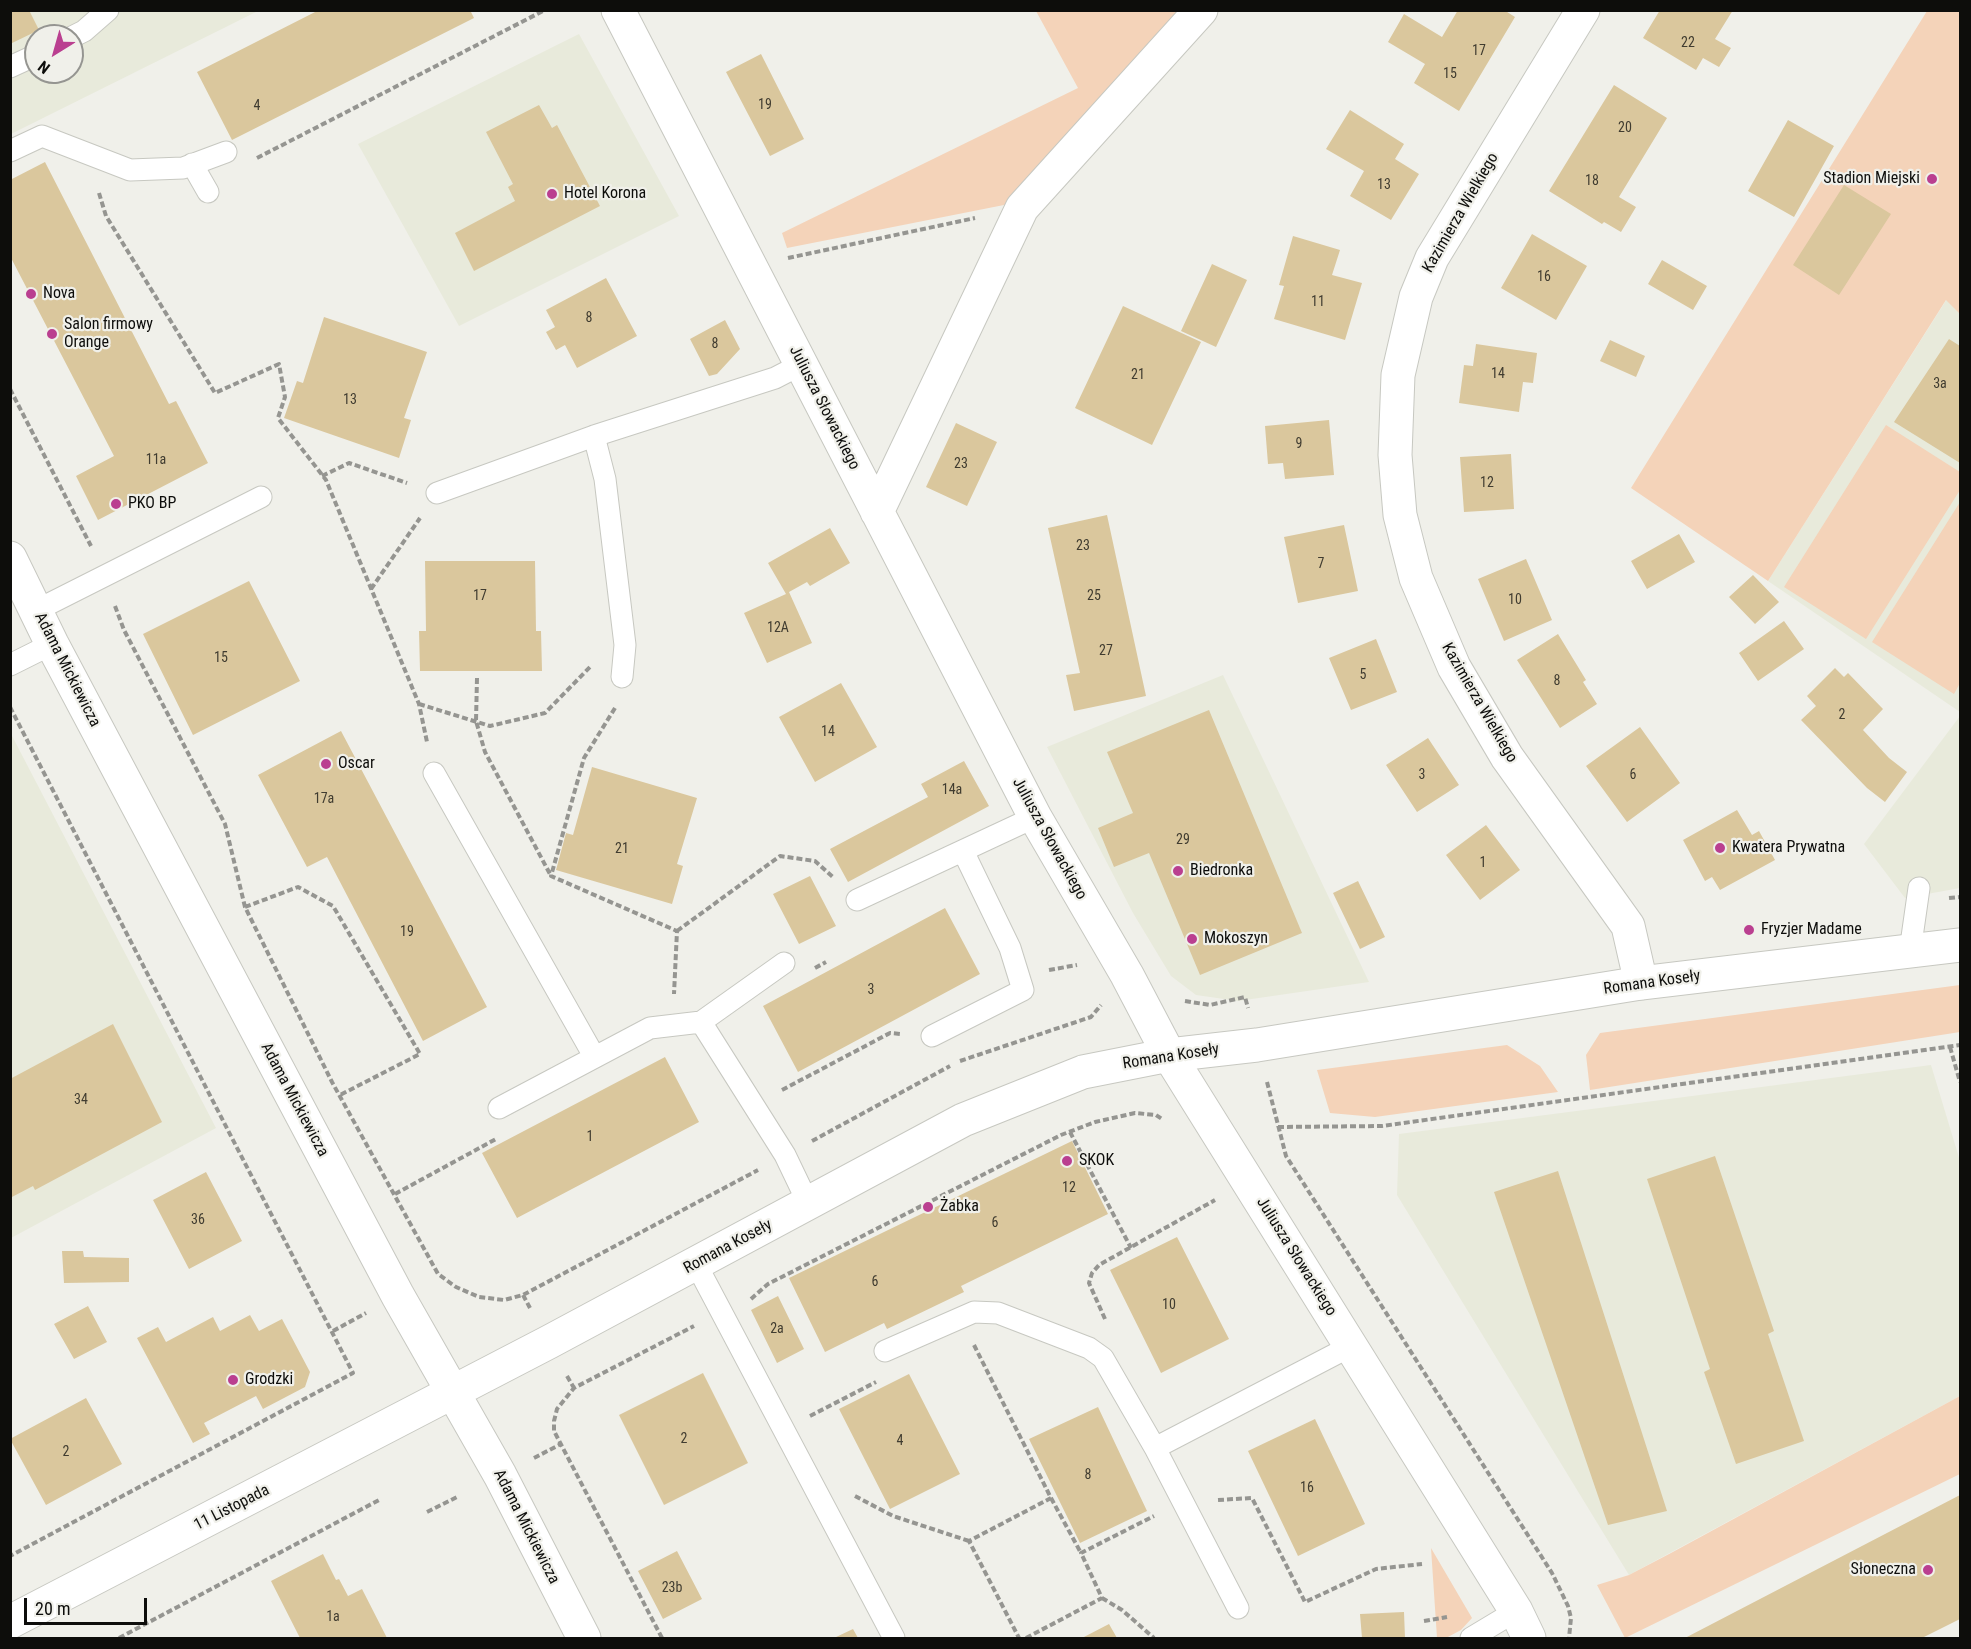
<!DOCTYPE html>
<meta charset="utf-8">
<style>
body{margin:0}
#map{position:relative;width:1971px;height:1649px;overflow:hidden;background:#f0f0ea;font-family:"Roboto Condensed",sans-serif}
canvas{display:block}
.frame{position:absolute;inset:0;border:12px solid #0d0d0b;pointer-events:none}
.north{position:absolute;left:24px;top:24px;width:60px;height:60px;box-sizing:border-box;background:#f0f0ea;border:2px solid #959591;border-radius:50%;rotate:217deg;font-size:16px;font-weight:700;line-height:24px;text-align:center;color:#0d0d0b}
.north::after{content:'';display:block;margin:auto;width:21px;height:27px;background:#ba3f90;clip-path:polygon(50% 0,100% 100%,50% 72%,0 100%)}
.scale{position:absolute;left:24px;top:1598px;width:123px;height:27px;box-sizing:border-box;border:3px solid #0d0d0b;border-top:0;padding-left:8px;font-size:18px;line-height:21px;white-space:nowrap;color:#0d0d0b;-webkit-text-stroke:4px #f0f0ea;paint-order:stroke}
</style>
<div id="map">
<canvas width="1971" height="1649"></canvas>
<div class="frame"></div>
<div class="north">N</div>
<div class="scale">20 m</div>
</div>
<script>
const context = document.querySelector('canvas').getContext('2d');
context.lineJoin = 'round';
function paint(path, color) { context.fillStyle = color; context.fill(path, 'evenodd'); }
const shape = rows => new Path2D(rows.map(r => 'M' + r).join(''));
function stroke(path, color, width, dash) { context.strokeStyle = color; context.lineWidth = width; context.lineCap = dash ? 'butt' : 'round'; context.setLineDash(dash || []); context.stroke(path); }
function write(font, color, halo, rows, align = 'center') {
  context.font = font + ' "Roboto Condensed",sans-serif'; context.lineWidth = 4.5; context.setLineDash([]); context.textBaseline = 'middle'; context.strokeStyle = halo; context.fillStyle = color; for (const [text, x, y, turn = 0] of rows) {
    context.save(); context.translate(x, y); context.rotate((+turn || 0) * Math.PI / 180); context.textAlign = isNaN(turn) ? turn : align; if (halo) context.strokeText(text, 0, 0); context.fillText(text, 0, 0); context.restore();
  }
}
paint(shape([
 [11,11,258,11,11,134],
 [36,36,72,36,72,72,36,72],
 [579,34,679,216,459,326,358,144],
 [1947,299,1960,314,1960,712,1768,581],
 [1223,675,1369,982,1238,1001,1196,995,1171,976,1133,913,1047,747],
 [1960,716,1960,888,1905,898,1864,844],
 [10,732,216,1128,11,1238,10,1238],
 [1931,1065,1960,1161,1960,1396,1629,1575,1397,1195,1399,1134]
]), '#e8eadb');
paint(shape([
 [1036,11,1180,11,1014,203,787,248,782,233,1078,88],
 [1927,11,1960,11,1960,314,1946,300,1768,581,1631,488],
 [1886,425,1960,472,1960,490,1866,639,1784,587],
 [1960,502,1960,683,1954,694,1872,642],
 [1960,985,1960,1032,1590,1090,1586,1055,1600,1033],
 [1507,1045,1540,1066,1558,1092,1375,1117,1330,1113,1317,1070],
 [1960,1396,1960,1474,1625,1638,1597,1585,1629,1575,1671,1553],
 [1431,1548,1472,1618,1461,1630,1446,1638,1437,1638]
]), '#f4d3b9');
paint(shape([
 [10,10,29,10,39,30,10,44],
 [319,10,470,10,474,18,232,140,197,72],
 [1458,10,1504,10,1515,17,1459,111,1414,83,1425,64,1388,42,1404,14,1442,37],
 [1660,10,1733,10,1715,39,1731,48,1719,67,1703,58,1696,70,1643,38],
 [761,54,804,139,770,156,726,72],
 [1614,85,1667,118,1619,197,1636,207,1621,232,1604,222,1602,224,1549,191],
 [539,105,552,128,557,125,600,206,474,271,455,233,515,201,508,187,513,184,486,132],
 [1350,110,1404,144,1395,159,1419,174,1391,220,1350,196,1364,171,1326,149],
 [1788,120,1834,146,1794,217,1748,191],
 [45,162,169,404,176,401,208,463,98,520,76,476,114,456,10,256,10,180],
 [1844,185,1891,214,1839,295,1793,265],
 [1532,234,1587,266,1556,320,1501,288],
 [1293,236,1340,250,1332,275,1362,283,1345,340,1274,319,1284,286,1279,285],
 [1662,260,1707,286,1693,310,1648,284],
 [1212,264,1247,280,1216,347,1181,331],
 [606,278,637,336,577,368,565,345,556,350,546,332,555,327,546,310],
 [1123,306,1201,342,1152,445,1075,408],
 [324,317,427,352,404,418,411,420,399,458,284,418,297,381,303,383],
 [725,320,740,349,717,374,709,376,690,339],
 [1949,339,1960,346,1960,463,1894,422],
 [1610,340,1645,356,1636,377,1600,361],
 [1476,344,1537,353,1533,383,1523,382,1519,412,1459,403,1464,365,1473,366],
 [1329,420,1334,475,1285,479,1283,463,1268,464,1265,426],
 [956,423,997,442,967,506,926,487],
 [1511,454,1514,509,1464,512,1460,457],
 [1107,515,1146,696,1074,711,1066,675,1080,673,1048,528],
 [1344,525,1358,591,1298,603,1284,537],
 [830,528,850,563,810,586,807,582,789,592,812,643,767,663,744,613,786,594,768,563],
 [1679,534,1695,562,1647,589,1631,561],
 [1526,559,1552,620,1504,641,1478,579],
 [425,561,535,561,536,631,541,631,542,671,420,671,419,631,426,631],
 [1753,575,1779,602,1755,624,1729,597],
 [249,581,300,681,193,735,143,634],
 [1784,621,1804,649,1758,681,1739,653],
 [1558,634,1586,680,1583,682,1597,704,1560,728,1517,660],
 [1376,639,1397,692,1351,710,1329,658],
 [1835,668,1844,677,1848,673,1883,709,1863,730,1889,758,1907,772,1885,802,1867,788,1801,720,1816,706,1807,696],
 [841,683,877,747,815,782,779,717],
 [1209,710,1302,933,1200,975,1149,853,1114,867,1098,828,1133,813,1107,752],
 [1640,727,1680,783,1627,822,1586,766],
 [341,731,487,1007,423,1041,327,857,307,867,258,775],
 [1428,738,1459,785,1417,812,1386,765],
 [964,761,989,806,848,882,830,849,928,797,921,784],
 [592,767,697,798,677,864,683,866,672,904,556,870,566,833,573,835],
 [1737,810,1752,835,1759,831,1775,860,1720,890,1712,877,1705,881,1683,840],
 [1486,825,1520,870,1480,900,1446,855],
 [810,876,836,926,799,944,773,894],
 [1358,881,1385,937,1360,949,1333,893],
 [945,908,980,974,798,1072,763,1006],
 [113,1024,162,1122,35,1190,33,1186,10,1198,10,1079],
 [665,1057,699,1122,517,1218,482,1153],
 [1072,1141,1108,1214,961,1286,964,1292,887,1329,884,1323,825,1352,789,1278],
 [1715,1156,1774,1331,1768,1334,1804,1441,1736,1464,1704,1372,1710,1369,1647,1179],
 [1558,1171,1667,1511,1608,1525,1494,1192],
 [206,1172,242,1241,189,1269,153,1200],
 [1177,1237,1229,1339,1161,1373,1110,1270],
 [62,1251,83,1251,84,1257,129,1258,129,1282,64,1283],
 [778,1296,804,1349,777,1363,751,1310],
 [88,1306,107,1342,74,1359,54,1324],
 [250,1315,259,1331,282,1319,310,1372,305,1387,263,1409,256,1396,204,1423,210,1434,193,1443,137,1338,158,1327,166,1342,213,1317,220,1331],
 [703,1373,748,1463,664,1505,619,1415],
 [909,1374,960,1474,890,1509,839,1409],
 [86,1398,122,1464,46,1505,10,1439],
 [1098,1407,1147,1511,1080,1543,1029,1439],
 [1315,1419,1365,1524,1298,1556,1248,1451],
 [1960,1495,1960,1619,1922,1638,1685,1638],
 [677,1551,702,1599,663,1619,638,1571],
 [323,1554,336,1580,339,1579,348,1596,362,1589,387,1638,300,1638,271,1581],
 [1404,1612,1405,1638,1362,1638,1360,1614],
 [1109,1624,1117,1638,1082,1638],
 [853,1629,858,1638,834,1638]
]), '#dac79d');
const lane = shape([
 [72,37,84,31,108,10],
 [10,67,36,55],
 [10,151,42,136,130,170,183,168,226,152],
 [192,164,208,192],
 [594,436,605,479,625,645,622,677],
 [437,493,594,436,775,378,802,364],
 [37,610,261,497],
 [10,665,52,644],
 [434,773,594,1056],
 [857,900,1035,817],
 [1910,951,1919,888],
 [701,1022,785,1155,808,1203],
 [932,1036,1023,990,1010,948,963,851],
 [499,1108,650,1028,701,1022,784,963],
 [696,1264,894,1638],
 [885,1351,974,1312,998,1313,1089,1348,1103,1358,1155,1448,1238,1608],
 [1155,1448,1351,1346],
 [1471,1638,1516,1611]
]);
const street = shape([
 [618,10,1035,817,1127,975,1169,1055,1516,1611,1529,1638],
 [1583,10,1432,258,1416,297,1398,375,1395,455,1400,515,1416,578,1454,667,1507,757,1628,926,1641,983],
 [877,512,1022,208,1201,10]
]);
const secondary = shape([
 [10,558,52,644,398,1296,500,1475,584,1638],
 [10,1622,549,1342,963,1120,1083,1072,1169,1055,1257,1045,1641,983,1960,945]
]);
stroke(lane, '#c7c8c1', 23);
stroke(street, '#c7c8c1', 35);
stroke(secondary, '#c7c8c1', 35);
stroke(shape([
 [257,158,545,10],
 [99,193,106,216,215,393,279,364,285,397,278,418,326,480,419,704,427,742],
 [788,258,975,218],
 [10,389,91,546],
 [322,476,349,463,407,483],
 [371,589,420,518],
 [115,606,124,630,225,824,245,907,332,1082,438,1274,456,1287,479,1297,504,1300,523,1295,758,1170],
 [477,678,476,721,485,752,551,876],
 [419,704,490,726,545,713,590,667],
 [10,707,353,1373,10,1556],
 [615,708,584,758,551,876,677,931,674,994],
 [1949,898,1960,897],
 [245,907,298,887,333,906,420,1054,340,1095],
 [677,931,780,856,815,861,834,878],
 [815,968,826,962],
 [1049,970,1077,965],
 [1185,1001,1210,1005,1245,997,1248,1008],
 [1950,1047,1960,1082],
 [960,1061,1091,1017,1101,1005],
 [1267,1082,1286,1156,1552,1573,1568,1606,1571,1618,1569,1638],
 [782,1090,890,1033,901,1034],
 [1278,1127,1382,1126,1960,1045],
 [1070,1132,1131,1248],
 [812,1141,950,1066],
 [395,1194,496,1139],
 [523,1295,530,1308],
 [751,1299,768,1284,1061,1135,1095,1122,1135,1113,1156,1115,1162,1119],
 [1105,1319,1089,1283,1092,1273,1099,1265,1215,1200],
 [333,1331,366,1313],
 [974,1345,1051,1498,969,1541,1019,1638],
 [567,1376,574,1388],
 [810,1416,876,1382],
 [534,1458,561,1444],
 [855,1496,893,1516,969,1541],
 [1051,1498,1081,1553],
 [1218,1500,1252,1498,1305,1602,1376,1569,1422,1564],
 [427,1512,459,1496],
 [1102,1598,1122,1610,1154,1638],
 [1424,1621,1447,1617],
 [119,1638,379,1500],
 [662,1638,554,1431,554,1421,557,1409,574,1388,694,1326],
 [1026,1638,1102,1598,1081,1553,1154,1516]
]), '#959591', 4, [6, 3]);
stroke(lane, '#fff', 21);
stroke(street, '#fff', 33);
stroke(secondary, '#fff', 33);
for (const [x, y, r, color] of [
 [1932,179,6,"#ba3f90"],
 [552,194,6,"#ba3f90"],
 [31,294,6,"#ba3f90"],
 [52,334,6,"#ba3f90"],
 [116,504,6,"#ba3f90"],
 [326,764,6,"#ba3f90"],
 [1720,848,6,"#ba3f90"],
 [1178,871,6,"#ba3f90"],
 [1749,930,6,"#ba3f90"],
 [1192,939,6,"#ba3f90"],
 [1067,1161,6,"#ba3f90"],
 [928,1207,6,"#ba3f90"],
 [233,1380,6,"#ba3f90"],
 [1928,1570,6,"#ba3f90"]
]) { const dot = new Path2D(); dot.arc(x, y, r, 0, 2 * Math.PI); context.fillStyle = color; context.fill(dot); stroke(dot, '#f0f0ea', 2); }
write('14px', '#403c30', null, [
 ["22",1688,43],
 ["17",1479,51],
 ["15",1450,74],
 ["19",765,105],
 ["4",257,106],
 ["20",1625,128],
 ["18",1592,181],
 ["13",1384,185],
 ["16",1544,277],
 ["11",1318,302],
 ["8",589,318],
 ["8",715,344],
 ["14",1498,374],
 ["21",1138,375],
 ["3a",1940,384],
 ["13",350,400],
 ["9",1299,444],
 ["11a",156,460],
 ["23",961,464],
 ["12",1487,483],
 ["23",1083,546],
 ["7",1321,564],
 ["17",480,596],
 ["25",1094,596],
 ["10",1515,600],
 ["12A",778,628],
 ["27",1106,651],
 ["15",221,658],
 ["5",1363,675],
 ["8",1557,681],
 ["2",1842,715],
 ["14",828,732],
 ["3",1422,775],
 ["6",1633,775],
 ["14a",952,790],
 ["17a",324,799],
 ["29",1183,840],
 ["21",622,849],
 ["1",1483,863],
 ["19",407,932],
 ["3",871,990],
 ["34",81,1100],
 ["1",590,1137],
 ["12",1069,1188],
 ["36",198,1220],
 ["6",995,1223],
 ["6",875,1282],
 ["10",1169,1305],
 ["2a",777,1329],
 ["2",684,1439],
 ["4",900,1441],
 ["2",66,1452],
 ["8",1088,1475],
 ["16",1307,1488],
 ["23b",672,1588],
 ["1a",333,1617]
]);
write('16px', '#0d0d0b', '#f0f0ea', [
 ["Stadion Miejski",1920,179,"right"],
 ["Hotel Korona",564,194],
 ["Nova",43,294],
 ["Salon firmowy",64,325],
 ["Orange",64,343],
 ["PKO BP",128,504],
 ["Oscar",338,764],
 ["Kwatera Prywatna",1732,848],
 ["Biedronka",1190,871],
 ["Fryzjer Madame",1761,930],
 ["Mokoszyn",1204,939],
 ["SKOK",1079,1161],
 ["Żabka",940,1207],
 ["Grodzki",245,1380],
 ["Słoneczna",1916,1570,"right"]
], 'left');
write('16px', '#0d0d0b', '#f0f0ea', [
 ["Kazimierza Wielkiego",1461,213,-60],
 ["Juliusza Słowackiego",824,408,63],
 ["Adama Mickiewicza",67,670,63],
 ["Kazimierza Wielkiego",1479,703,60],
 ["Juliusza Słowackiego",1049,839,61],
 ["Romana Koseły",1652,983,-8],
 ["Romana Koseły",1171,1057,-9],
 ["Adama Mickiewicza",294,1100,62],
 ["Romana Koseły",728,1247,-28],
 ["Juliusza Słowackiego",1296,1257,58],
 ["11 Listopada",232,1508,-27],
 ["Adama Mickiewicza",526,1527,63]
]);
</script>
